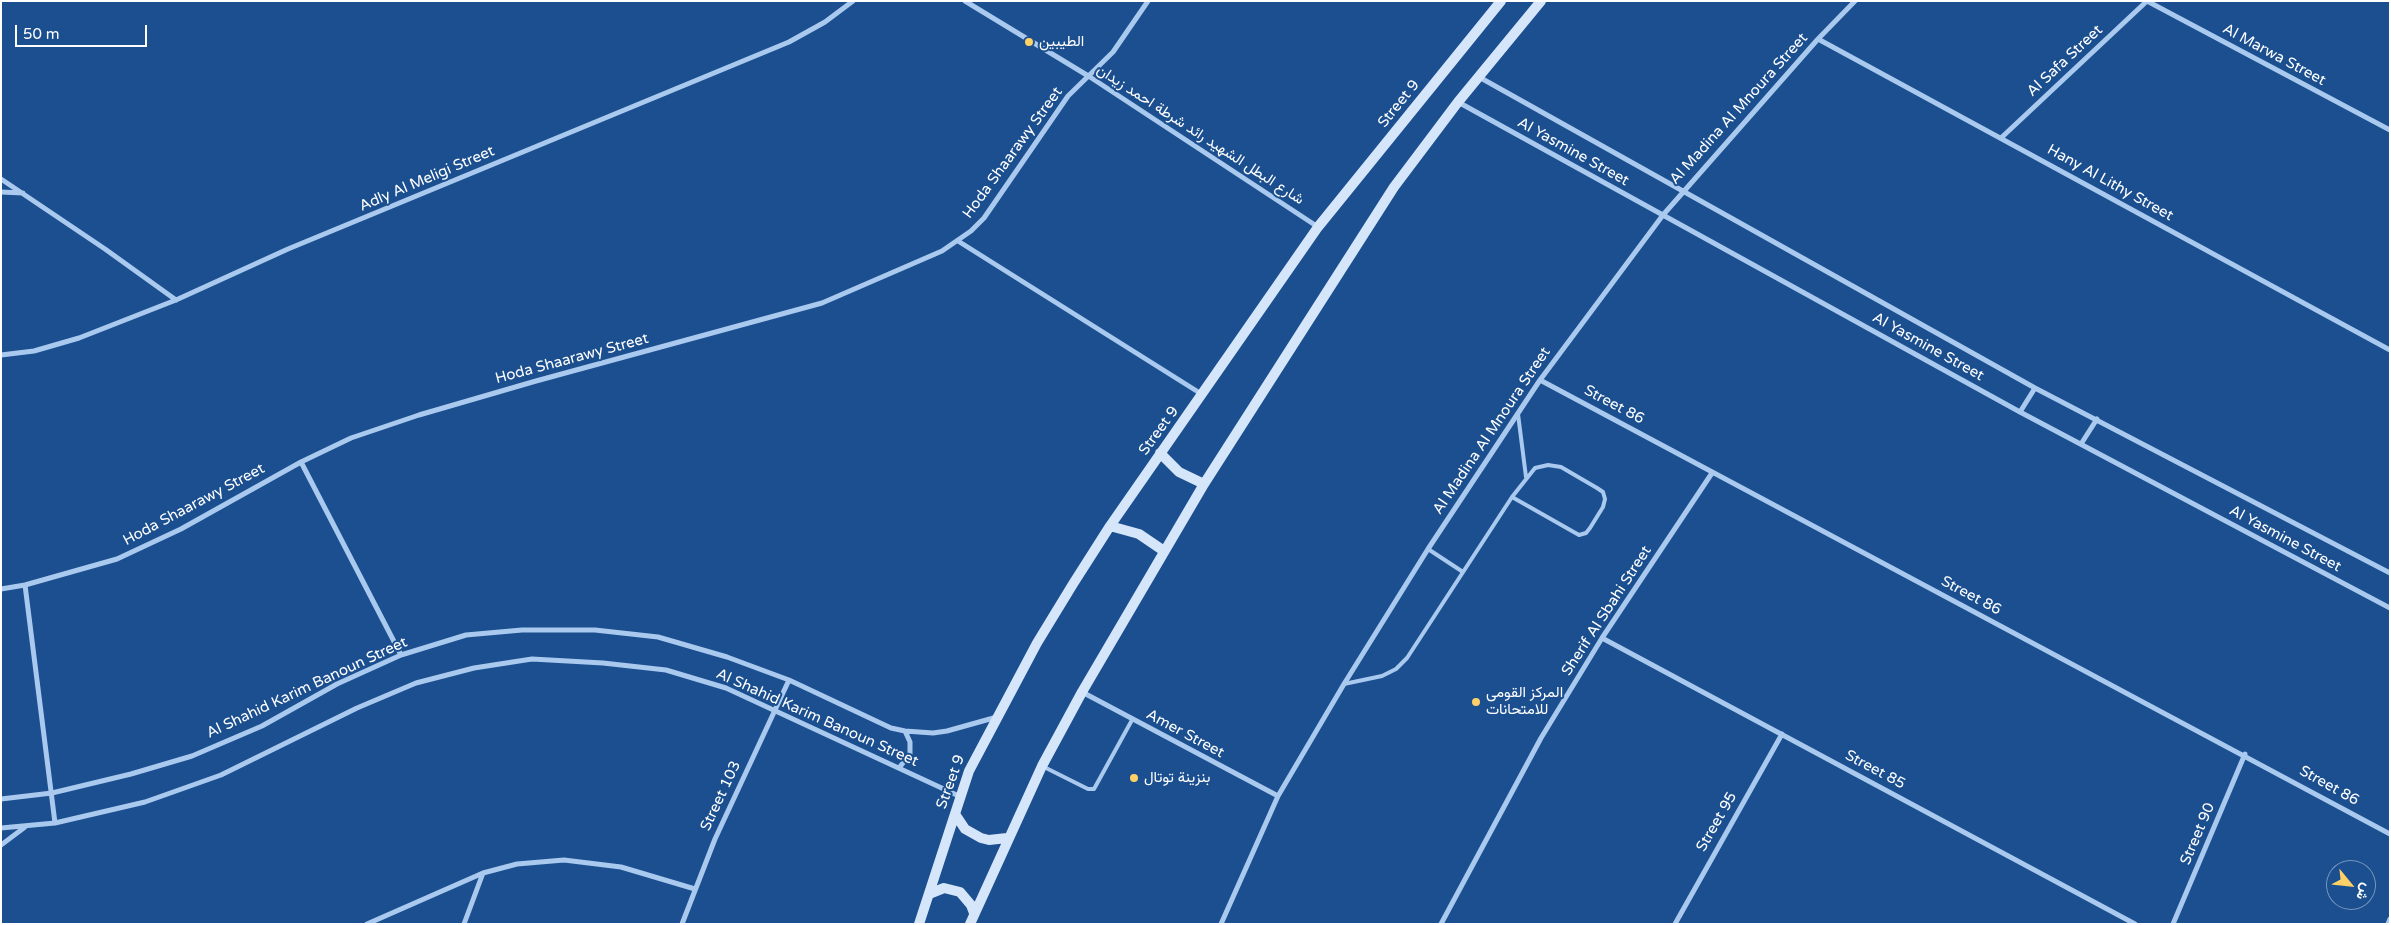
<!DOCTYPE html>
<meta charset="utf-8">
<style>
body{margin:0}
#map{position:relative;width:2391px;height:925px;overflow:hidden;background:#1b4f8f;font-family:"Varela Round",Vazirmatn,sans-serif}
canvas{display:block}
.frame{position:absolute;inset:0;border:2px solid #fff;pointer-events:none}
.north{position:absolute;left:2326px;top:860px;width:50px;height:50px;box-sizing:border-box;background:#1b4f8f;border:1px solid #7695bc;border-radius:50%;rotate:118deg;font-size:14px;font-weight:700;line-height:20px;text-align:center;color:#fff}
.north::after{content:'';display:block;margin:auto;width:18px;height:22px;background:#ffd166;clip-path:polygon(50% 0,100% 100%,50% 72%,0 100%)}
.scale{position:absolute;left:15px;top:25px;width:132px;height:22px;box-sizing:border-box;border:2px solid #fff;border-top:0;padding-left:6px;font-size:15px;line-height:18px;white-space:nowrap;color:#fff;-webkit-text-stroke:4px #1b4f8f;paint-order:stroke}
</style>
<div id="map">
<canvas width="2391" height="925"></canvas>
<div class="frame"></div>
<div class="north">ش</div>
<div class="scale">50 m</div>
</div>
<script>
const context = document.querySelector('canvas').getContext('2d');
context.lineJoin = 'round';
const shape = rows => new Path2D(rows.map(r => 'M' + r).join(''));
function stroke(path, color, width, dash) { context.strokeStyle = color; context.lineWidth = width; context.lineCap = dash ? 'butt' : 'round'; context.setLineDash(dash || []); context.stroke(path); }
function write(font, color, halo, rows, align = 'center') {
  context.font = font + ' "Varela Round",Vazirmatn,sans-serif'; context.lineWidth = 4; context.setLineDash([]); context.textBaseline = 'middle'; context.strokeStyle = halo; context.fillStyle = color; for (const [text, x, y, turn = 0] of rows) {
    context.save(); context.translate(x, y); context.rotate((+turn || 0) * Math.PI / 180); context.textAlign = isNaN(turn) ? turn : align; if (halo) context.strokeText(text, 0, 0); context.fillText(text, 0, 0); context.restore();
  }
}
stroke(shape([
 [1518,414,1526,477],
 [1428,549,1463,572],
 [1344,684,1382,676,1396,669,1407,658,1512,497,1535,468,1548,465,1561,467,1597,488,1603,492,1605,499,1603,507,1590,528,1586,533,1579,535,1512,497],
 [1044,767,1088,789,1094,789,1132,720]
]), '#a9c9ee', 4);
stroke(shape([
 [965,1,1090,77,1318,227],
 [2147,1,2390,130],
 [1818,39,2390,350],
 [1479,77,2035,388,2390,573],
 [1458,102,2020,412,2390,608],
 [2001,138,2147,1],
 [1,179,105,249,176,300],
 [1,192,23,193],
 [958,241,1203,395],
 [1,355,34,351,79,338,176,300,288,249,789,42,825,22,853,1],
 [1540,380,2390,834],
 [2020,412,2035,388],
 [2081,444,2097,419],
 [301,462,401,655],
 [25,585,55,823],
 [1,589,25,585,117,559,181,529,301,462,351,438,419,415,536,381,822,303,942,251,971,231,984,218,1068,96,1113,52,1148,1],
 [1602,638,2135,924],
 [1082,692,1278,796],
 [899,768,910,754,910,742,905,731],
 [1,799,52,793,131,774,192,756,262,726,337,684,401,655,466,635,522,630,595,630,658,637,727,657,789,680,891,728,905,731,933,733,947,731,997,717],
 [1,828,55,823,145,802,221,775,357,708,416,683,474,668,532,659,603,663,666,670,726,688,961,797],
 [1,845,25,827],
 [367,924,483,873,517,864,564,860,621,867,695,889],
 [464,924,483,873],
 [682,924,715,839,789,680],
 [1221,924,1278,796,1344,684,1428,549,1540,380,1663,215,1818,39,1855,1],
 [1441,924,1541,738,1602,638,1712,473],
 [1675,924,1782,734],
 [2173,924,2245,754],
 [2388,924,2390,919]
]), '#a9c9ee', 5);
stroke(shape([
 [1160,453,1179,472,1204,484],
 [1110,526,1139,534,1164,551],
 [955,814,965,829,981,838,989,840,1007,838],
 [929,894,944,888,960,892,971,905,974,913],
 [919,924,969,771,1037,643,1073,584,1110,526,1318,227,1501,1],
 [970,924,1042,766,1082,692,1204,484,1394,187,1458,102,1541,1]
]), '#d6e6fa', 10);
for (const [x, y, r, color] of [
 [1029,42,5,"#ffd166"],
 [1476,702,5,"#ffd166"],
 [1134,778,5,"#ffd166"]
]) { const dot = new Path2D(); dot.arc(x, y, r, 0, 2 * Math.PI); context.fillStyle = color; context.fill(dot); stroke(dot, '#1b4f8f', 2); }
write('15px', '#fff', '#1b4f8f', [
 ["الطيبين",1039,42],
 ["المركز القومى",1486,693],
 ["للامتحانات",1486,710],
 ["بنزينة توتال",1144,778]
], 'left');
write('15px', '#fff', '#1b4f8f', [
 ["Al Marwa Street",2274,55,28],
 ["Al Safa Street",2065,61,-43],
 ["Street 9",1399,104,-51],
 ["Al Madina Al Mnoura Street",1739,109,-48],
 ["شارع البطل الشهيد رائد شرطة احمد زيدان",1200,135,33],
 ["Al Yasmine Street",1573,152,29],
 ["Hoda Shaarawy Street",1013,153,-54],
 ["Adly Al Meligi Street",427,179,-23],
 ["Hany Al Lithy Street",2110,183,29],
 ["Al Yasmine Street",1928,347,29],
 ["Hoda Shaarawy Street",572,359,-15],
 ["Street 86",1614,405,28],
 ["Street 9",1159,431,-54],
 ["Al Madina Al Mnoura Street",1492,431,-56],
 ["Hoda Shaarawy Street",194,505,-28],
 ["Al Yasmine Street",2285,539,28],
 ["Street 86",1971,596,28],
 ["Sherif Al Sbahi Street",1607,611,-57],
 ["Al Shahid Karim Banoun Street",307,688,-25],
 ["Al Shahid Karim Banoun Street",817,718,24],
 ["Amer Street",1185,734,28],
 ["Street 85",1875,770,28],
 ["Street 9",951,782,-70],
 ["Street 86",2329,786,29],
 ["Street 103",721,796,-65],
 ["Street 95",1717,822,-60],
 ["Street 90",2198,834,-67]
]);
</script>
